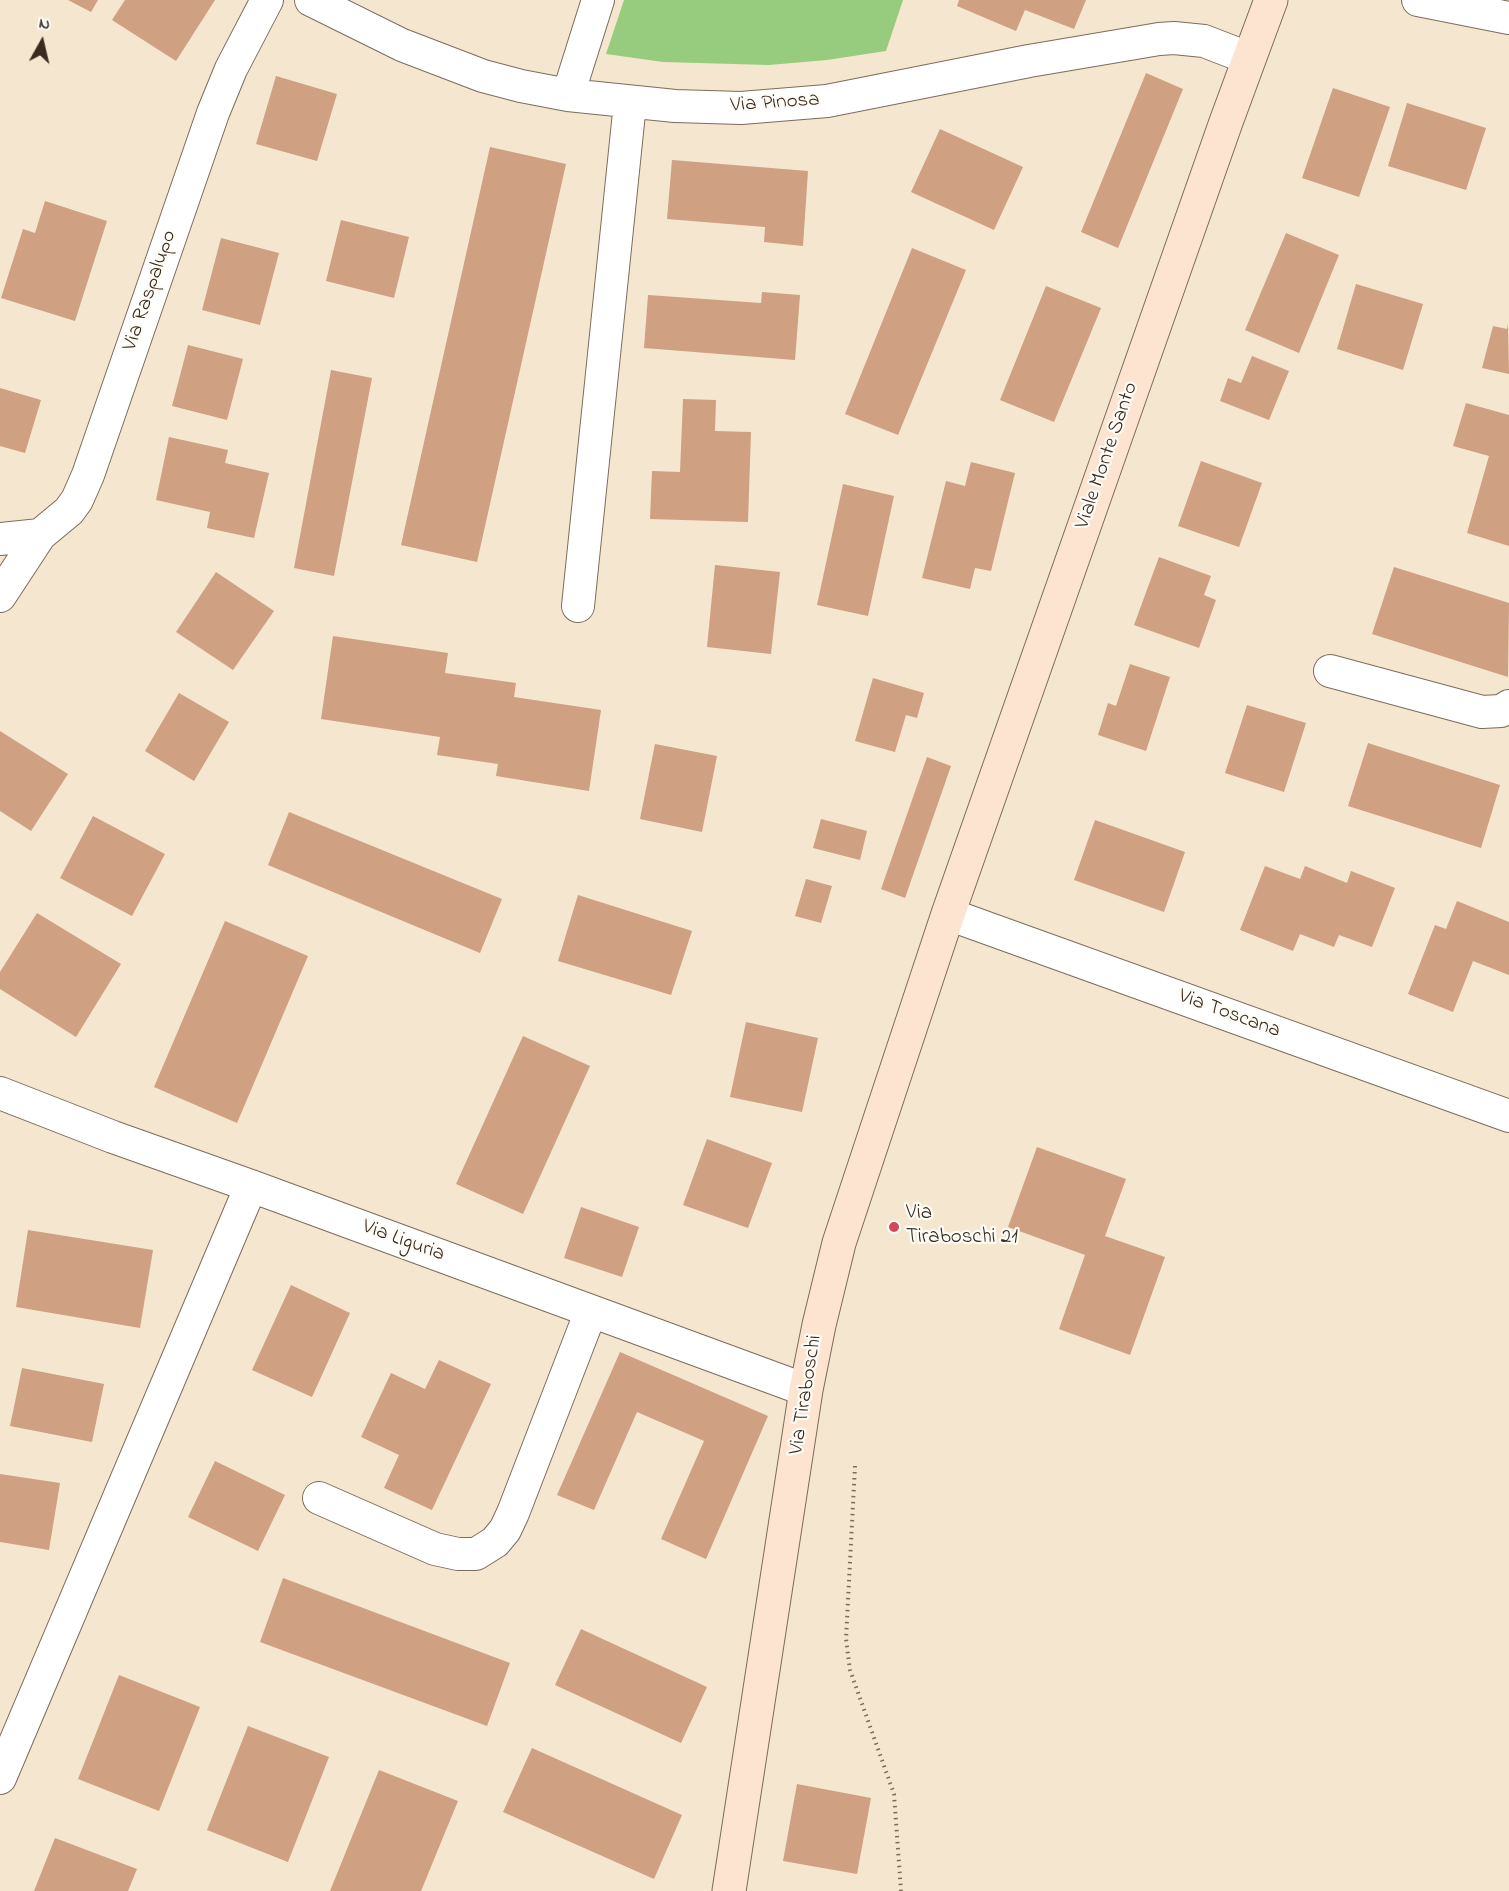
<!DOCTYPE html>
<style>
body{margin:0}
#map{position:relative;width:1509px;height:1891px;overflow:hidden;background:#f5e6cf;font-family:"Indie Flower",sans-serif}
canvas{display:block}
.north{position:absolute;left:12px;top:12px;width:60px;height:60px;-webkit-text-stroke:4px #fdfcf7;paint-order:stroke;rotate:8deg;font-size:16px;font-weight:700;line-height:24px;text-align:center;color:#3b2a1e}
.north::after{content:'';display:block;margin:auto;width:21px;height:27px;background:#3b2a1e;clip-path:polygon(50% 0,100% 100%,50% 72%,0 100%)}
</style>
<div id="map">
<canvas width="1509" height="1891"></canvas>
<div class="north">N</div>
</div>
<script>
const context = document.querySelector('canvas').getContext('2d');
context.lineJoin = 'round';
function paint(path, color) { context.fillStyle = color; context.fill(path, 'evenodd'); }
const shape = rows => new Path2D(rows.map(r => 'M' + r).join(''));
function stroke(path, color, width, dash) { context.strokeStyle = color; context.lineWidth = width; context.lineCap = dash ? 'butt' : 'round'; context.setLineDash(dash || []); context.stroke(path); }
function write(font, color, halo, rows, align = 'center') {
  context.font = font + ' "Indie Flower",sans-serif'; context.lineWidth = 4.5; context.setLineDash([]); context.textBaseline = 'middle'; context.strokeStyle = halo; context.fillStyle = color; for (const [text, x, y, turn = 0] of rows) {
    context.save(); context.translate(x, y); context.rotate((+turn || 0) * Math.PI / 180); context.textAlign = isNaN(turn) ? turn : align; if (halo) context.strokeText(text, 0, 0); context.fillText(text, 0, 0); context.restore();
  }
}
paint(shape([
 [624,0,903,0,886,51,827,60,769,65,663,62,606,54]
]), '#97cc7e');
paint(shape([
 [68,0,98,0,91,12],
 [125,0,215,0,176,61,112,20],
 [959,0,1086,0,1074,29,1025,10,1016,31,957,6],
 [1146,73,1183,89,1118,248,1081,232],
 [276,76,337,94,317,161,256,144],
 [1333,88,1390,107,1359,197,1302,178],
 [1407,103,1486,128,1466,190,1388,166],
 [940,129,1023,167,994,230,911,192],
 [490,147,566,164,477,562,401,545],
 [672,160,808,171,803,246,764,242,765,227,667,219],
 [45,201,107,221,75,321,1,298,23,229,35,233],
 [341,220,409,237,394,298,326,281],
 [1286,233,1339,255,1299,353,1245,330],
 [221,238,279,253,260,325,202,310],
 [912,248,966,270,898,435,845,414],
 [1356,284,1423,304,1403,370,1337,349],
 [1046,286,1101,308,1054,422,1000,400],
 [762,292,800,295,795,360,644,348,648,295,761,303],
 [1508,324,1509,374,1482,368,1493,326,1507,329],
 [188,345,243,359,227,420,172,406],
 [1252,356,1289,371,1269,420,1220,401,1228,378,1241,383],
 [331,370,372,378,334,576,294,568],
 [0,388,41,400,25,453,0,446],
 [683,399,716,400,715,431,751,432,748,522,650,519,652,471,680,472],
 [1466,403,1509,415,1509,546,1467,533,1489,456,1453,446],
 [169,437,228,450,225,463,269,473,254,538,207,528,210,512,156,500],
 [1201,461,1262,483,1239,547,1178,526],
 [971,462,1015,473,991,571,975,568,970,589,922,578,946,481,965,486],
 [843,484,894,496,868,616,817,605],
 [1159,557,1211,576,1204,595,1216,600,1199,648,1134,625],
 [715,565,780,572,771,654,707,647],
 [1394,567,1509,603,1508,677,1372,634],
 [216,572,274,611,233,670,176,632],
 [333,636,448,653,445,673,516,683,514,697,601,710,589,791,496,776,498,764,437,755,440,737,321,719],
 [1130,664,1170,677,1146,751,1098,735,1108,703,1116,706],
 [873,678,924,693,917,718,906,715,895,752,855,741],
 [179,693,229,722,194,781,145,751],
 [1247,705,1306,723,1284,792,1225,773],
 [0,731,68,774,31,831,0,811],
 [1368,743,1500,785,1481,848,1348,806],
 [655,744,717,756,702,832,640,819],
 [927,757,951,766,905,898,881,889],
 [289,812,502,899,480,953,268,865],
 [93,816,165,854,132,916,60,878],
 [821,819,867,831,860,860,813,848],
 [1095,820,1185,852,1164,912,1074,880],
 [1265,866,1300,879,1305,866,1347,883,1351,871,1395,888,1372,947,1339,935,1334,947,1300,934,1293,951,1240,930],
 [806,879,832,886,821,923,795,916],
 [578,895,692,931,671,995,558,961],
 [1457,901,1509,922,1509,975,1473,961,1453,1012,1408,994,1435,925,1446,929],
 [37,913,121,964,76,1037,0,989,0,972],
 [225,921,308,956,237,1123,154,1087],
 [746,1022,818,1038,802,1112,730,1097],
 [523,1036,590,1066,523,1214,456,1184],
 [707,1139,772,1163,748,1228,683,1205],
 [1037,1147,1126,1179,1105,1236,1165,1257,1130,1355,1059,1329,1085,1255,1008,1227],
 [581,1207,639,1227,622,1277,564,1258],
 [28,1230,153,1250,140,1328,16,1307],
 [291,1285,350,1313,312,1397,252,1370],
 [620,1352,768,1416,706,1559,661,1539,704,1441,637,1412,594,1510,557,1495],
 [439,1360,491,1384,432,1510,384,1488,399,1455,361,1437,391,1373,425,1389],
 [22,1368,104,1384,92,1442,10,1426],
 [215,1461,285,1495,258,1551,188,1517],
 [0,1474,60,1483,49,1550,0,1542],
 [283,1578,510,1663,487,1726,260,1642],
 [581,1629,707,1687,681,1743,555,1685],
 [119,1675,200,1707,159,1811,78,1779],
 [248,1726,329,1757,288,1862,207,1830],
 [532,1748,682,1815,654,1879,503,1812],
 [379,1770,458,1801,421,1891,330,1891],
 [797,1784,871,1798,857,1874,783,1861],
 [55,1838,137,1869,128,1891,34,1891]
]), '#cfa081');
const street = shape([
 [311,0,402,45,483,76,521,86,568,95,675,106,741,108,827,101,1029,61,1159,39,1174,38,1204,41,1248,58],
 [1418,0,1509,18],
 [568,95,598,0],
 [0,539,40,535,69,511,77,500,88,475,213,113,231,69,267,0],
 [0,596,40,535],
 [578,606,630,103],
 [1330,671,1482,712,1501,711,1509,706],
 [948,914,1509,1116],
 [0,1093,113,1137,251,1186,806,1390],
 [319,1498,435,1549,458,1554,476,1554,495,1542,505,1530,513,1513,591,1311],
 [0,1778,251,1186]
]);
const secondary = shape([
 [729,1891,806,1390,819,1325,839,1243,948,914,1226,122,1271,0]
]);
stroke(street, '#7c6c5c', 34);
stroke(secondary, '#7c6c5c', 35);
stroke(shape([
 [855,1466,846,1639,850,1670,894,1794,901,1891]
]), '#7c6c5c', 4, [1.5, 4.5]);
stroke(street, '#fff', 32);
stroke(secondary, '#fde4d1', 33);
for (const [x, y, r, color] of [
 [894,1227,6,"#d1495b"]
]) { const dot = new Path2D(); dot.arc(x, y, r, 0, 2 * Math.PI); context.fillStyle = color; context.fill(dot); stroke(dot, '#fdfcf7', 2); }
write('21px', '#3b2a1e', '#fdfcf7', [
 ["Via Pinosa",775,104,-4],
 ["Via Raspalupo",151,291,-71],
 ["Viale Monte Santo",1108,456,-71],
 ["Via Toscana",1229,1015,20],
 ["Via Liguria",403,1242,20],
 ["Via Tiraboschi",807,1395,-81]
]);
write('21px', '#3b2a1e', '#fdfcf7', [
 ["Via",906,1215],
 ["Tiraboschi 21",906,1239]
], 'left');
</script>
